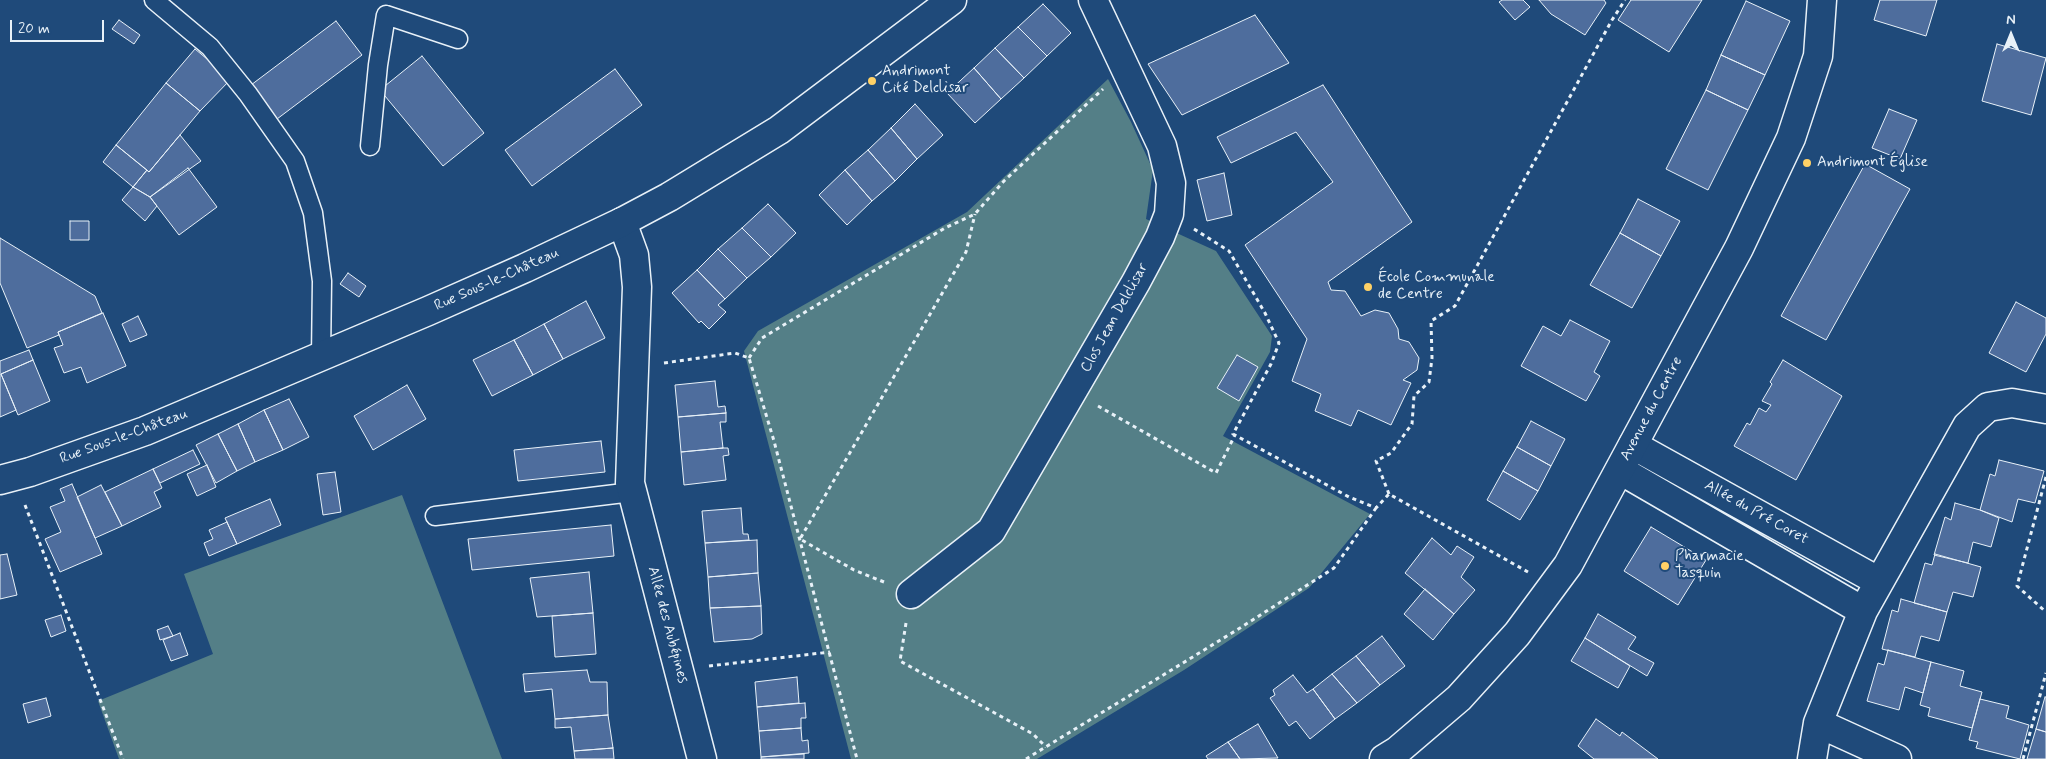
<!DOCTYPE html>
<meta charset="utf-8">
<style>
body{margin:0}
#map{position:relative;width:2046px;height:759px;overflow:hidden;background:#1f4a7a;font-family:Mynerve,sans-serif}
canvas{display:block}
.north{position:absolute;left:1986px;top:10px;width:50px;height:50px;-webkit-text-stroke:4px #1f4a7a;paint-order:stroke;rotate:0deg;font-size:14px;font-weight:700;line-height:20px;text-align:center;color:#e8f1f8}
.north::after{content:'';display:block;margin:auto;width:18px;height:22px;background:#e8f1f8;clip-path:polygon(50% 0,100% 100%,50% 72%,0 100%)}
.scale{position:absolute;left:10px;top:20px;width:94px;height:22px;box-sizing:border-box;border:2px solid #e8f1f8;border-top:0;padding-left:6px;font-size:15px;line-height:18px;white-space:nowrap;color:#e8f1f8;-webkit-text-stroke:4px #1f4a7a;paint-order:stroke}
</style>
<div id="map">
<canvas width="2046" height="759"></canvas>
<div class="north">N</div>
<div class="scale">20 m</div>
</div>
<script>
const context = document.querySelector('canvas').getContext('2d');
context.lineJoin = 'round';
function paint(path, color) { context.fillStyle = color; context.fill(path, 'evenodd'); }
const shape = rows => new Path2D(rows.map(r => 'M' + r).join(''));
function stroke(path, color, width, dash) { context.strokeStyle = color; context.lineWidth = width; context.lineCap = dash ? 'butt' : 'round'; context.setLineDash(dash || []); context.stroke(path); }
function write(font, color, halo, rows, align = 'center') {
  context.font = font + ' Mynerve,sans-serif'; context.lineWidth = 4; context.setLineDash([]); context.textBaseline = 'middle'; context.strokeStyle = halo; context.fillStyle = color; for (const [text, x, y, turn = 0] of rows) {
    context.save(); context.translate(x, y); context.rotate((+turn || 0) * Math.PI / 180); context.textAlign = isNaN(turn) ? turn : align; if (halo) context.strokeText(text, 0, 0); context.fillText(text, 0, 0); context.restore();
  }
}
paint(shape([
 [1108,79,1131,122,1153,170,1146,219,1216,251,1272,336,1270,352,1223,436,1370,514,1309,588,1184,670,1037,759,851,759,744,351,758,331,967,212],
 [402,495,502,759,119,759,98,701,213,654,184,574]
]), '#547f87');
const building = shape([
 [1502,0,1523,0,1530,7,1515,20,1499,2,1502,0],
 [1539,0,1604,0,1606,3,1585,35,1551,14,1539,0],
 [1631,0,1702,0,1669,52,1618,20,1631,0],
 [1880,0,1937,0,1926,36,1874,20,1880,0],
 [1746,1,1790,21,1765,75,1721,55,1746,1],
 [1043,4,1071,33,1047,56,1018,27,1043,4],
 [1255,15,1289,63,1182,115,1148,64,1255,15],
 [119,20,140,35,134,44,112,29,119,20],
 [336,21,362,55,277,119,251,85,336,21],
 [1018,27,1047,56,1024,78,995,48,1018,27],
 [1997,44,2046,58,2031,115,1982,101,1997,44],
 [995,48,1024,78,1001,99,974,68,995,48],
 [195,49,231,79,200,111,166,83,195,49],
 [1721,55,1765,75,1748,110,1706,90,1721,55],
 [422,56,484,133,443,166,380,90,422,56],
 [974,68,1001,99,975,123,947,93,974,68],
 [615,69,642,105,532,186,505,150,615,69],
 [166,83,200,111,149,172,116,145,166,83],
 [1323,85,1412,222,1328,282,1331,290,1345,291,1361,316,1375,310,1389,313,1398,329,1399,339,1409,342,1419,358,1417,370,1403,380,1411,383,1391,425,1358,410,1351,426,1315,411,1321,394,1292,381,1307,339,1245,245,1333,182,1296,132,1231,163,1217,137,1323,85],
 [1706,90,1748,110,1708,190,1666,169,1706,90],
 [915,104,943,135,917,159,891,128,915,104],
 [1889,109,1917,120,1900,159,1872,148,1889,109],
 [891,128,917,159,895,181,868,150,891,128],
 [180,135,201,161,150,197,133,187,147,170,149,172,180,135],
 [116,145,147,170,133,187,103,162,116,145],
 [868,150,895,181,872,201,845,170,868,150],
 [1865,164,1910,189,1826,340,1781,316,1865,164],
 [188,168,217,207,179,235,150,197,188,168],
 [845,170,872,201,847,225,819,195,845,170],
 [1224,173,1232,215,1207,221,1197,180,1224,173],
 [133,187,150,197,157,206,145,221,122,200,133,187],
 [1638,199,1680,221,1661,256,1620,233,1638,199],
 [768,204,796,233,771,257,742,228,768,204],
 [70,221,89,221,89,240,70,240,70,221],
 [742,228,771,257,747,278,718,249,742,228],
 [1620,233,1661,256,1632,308,1590,285,1620,233],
 [0,238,95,296,102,313,58,332,59,335,27,348,0,283,0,238],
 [718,249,747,278,725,299,697,270,718,249],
 [697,270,725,299,718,305,726,312,709,329,701,321,699,323,672,293,697,270],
 [348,273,366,286,359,297,340,284,348,273],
 [586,301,605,338,563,359,544,324,586,301],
 [2016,302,2046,318,2046,334,2026,372,1989,353,2016,302],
 [103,313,126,366,87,383,81,367,64,373,54,348,63,345,58,332,103,313],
 [138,316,147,335,130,342,122,324,138,316],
 [1570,320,1610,341,1594,372,1600,376,1586,401,1521,366,1543,326,1561,336,1570,320],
 [544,324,563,359,533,375,514,340,544,324],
 [514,340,533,375,492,396,473,360,514,340],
 [29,350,33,360,1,374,16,410,0,417,0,361,29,350],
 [1237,355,1258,367,1239,401,1217,388,1237,355],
 [33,360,50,401,18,415,1,374,33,360],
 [1783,360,1842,396,1796,480,1734,446,1747,423,1750,425,1759,408,1766,412,1771,405,1762,401,1772,384,1770,382,1783,360],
 [715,381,718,407,725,406,726,413,678,417,675,385,715,381],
 [407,385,426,419,373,450,354,416,407,385],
 [289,399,309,437,283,450,264,410,289,399],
 [264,410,283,450,255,462,238,424,264,410],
 [726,413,726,422,720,422,723,448,681,452,678,417,726,413],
 [1531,421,1565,439,1551,466,1517,447,1531,421],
 [238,424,255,462,237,471,218,434,238,424],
 [218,434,237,471,216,483,196,445,218,434],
 [601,441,605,472,518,481,514,450,601,441],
 [1517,447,1551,466,1538,491,1503,471,1517,447],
 [723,448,728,448,729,455,723,456,726,480,684,485,681,452,723,448],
 [193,450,200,464,160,483,153,469,193,450],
 [1999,460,2044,471,2035,503,2018,499,2012,522,1980,510,1990,474,1995,476,1999,460],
 [207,465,216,487,197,496,187,474,207,465],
 [153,469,162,488,154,492,161,507,122,526,105,492,153,469],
 [1503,471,1538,491,1520,520,1487,500,1503,471],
 [335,472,341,512,323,515,317,474,335,472],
 [72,484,102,554,60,572,45,539,61,532,50,507,65,501,60,489,72,484],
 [101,485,122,526,95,538,77,497,101,485],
 [270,499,281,525,237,544,225,518,270,499],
 [1955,503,1980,510,1999,518,1991,547,1973,542,1968,563,1934,555,1945,517,1951,520,1955,503],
 [741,508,743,534,748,534,749,540,705,543,702,511,741,508],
 [227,522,237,544,209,556,204,543,213,539,209,530,227,522],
 [611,525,614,556,472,570,468,539,611,525],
 [1651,527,1706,560,1678,605,1624,571,1651,527],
 [1432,538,1451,555,1457,546,1474,557,1461,577,1475,590,1454,614,1405,573,1432,538],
 [757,540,758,573,708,577,705,543,757,540],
 [7,554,17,595,0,599,0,555,7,554],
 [1935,554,1981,567,1973,597,1953,592,1947,612,1914,603,1925,563,1932,565,1935,554],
 [589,572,593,613,537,617,530,578,589,572],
 [758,573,761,606,710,608,708,577,758,573],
 [1425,589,1454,614,1433,640,1404,614,1425,589],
 [1901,599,1947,612,1939,641,1921,636,1915,657,1882,649,1892,610,1898,612,1901,599],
 [761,606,762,634,752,639,714,642,710,608,761,606],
 [593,613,596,654,555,657,552,616,593,613],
 [1598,614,1636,637,1628,649,1654,663,1647,676,1585,638,1598,614],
 [61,615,66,631,51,637,45,620,61,615],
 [168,626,173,636,160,640,157,630,168,626],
 [180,633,188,655,171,661,163,640,180,633],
 [1382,636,1405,666,1380,685,1356,656,1382,636],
 [1585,638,1630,666,1618,688,1571,661,1585,638],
 [1888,650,1931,662,1923,693,1905,687,1899,710,1867,701,1878,663,1884,665,1888,650],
 [1356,656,1380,685,1357,703,1332,674,1356,656],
 [1931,662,1964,671,1960,686,1982,692,1972,728,1928,716,1930,708,1920,705,1931,662],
 [587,670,590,682,607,682,608,715,555,719,552,689,525,692,523,674,587,670],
 [1332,674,1357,703,1335,719,1313,689,1332,674],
 [1293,675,1307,693,1313,689,1335,719,1310,739,1296,721,1289,726,1270,698,1275,695,1273,690,1293,675],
 [797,677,799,703,757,707,755,682,797,677],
 [2045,697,2046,697,2046,732,2036,729,2045,697],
 [46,698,51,716,28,723,23,704,46,698],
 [1980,699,2009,706,2006,718,2029,725,2020,759,1976,748,1978,742,1969,740,1980,699],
 [805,703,806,718,801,718,801,728,759,731,757,707,805,703],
 [608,715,613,748,574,751,571,727,555,728,555,719,608,715],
 [1596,719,1620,736,1622,732,1658,759,1594,759,1578,746,1596,719],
 [1258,724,1278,758,1240,759,1228,742,1258,724],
 [801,728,802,741,808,740,809,753,761,757,759,731,801,728],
 [2036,729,2046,732,2046,759,2027,759,2036,729],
 [1228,742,1240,759,1208,759,1206,756,1228,742],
 [613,748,614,759,575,759,574,751,613,748],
 [804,754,804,759,761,759,761,757,804,754]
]);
paint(building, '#4e6d9d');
stroke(building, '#e8f1f8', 1);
const lane = shape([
 [154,0,210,47,248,94,295,161,313,213,322,281,321,357],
 [370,146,378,65,386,15,458,39],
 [435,516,632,492]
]);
const street = shape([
 [622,222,634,255,637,287,630,483,702,759],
 [1633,445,1878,581],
 [1620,470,1863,611],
 [911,594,991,531,1136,282,1160,237,1169,214,1171,183,1162,146,1093,0],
 [1818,723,1897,759],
 [1812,759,1818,723,1863,611,1967,426,1988,407,2012,403,2046,409]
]);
const secondary = shape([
 [0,480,30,472,145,431,428,311,525,268,622,222,669,197,779,130,952,0],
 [1384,759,1397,751,1459,698,1517,634,1568,565,1739,248,1791,138,1818,56,1822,0]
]);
stroke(lane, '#e8f1f8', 21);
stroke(street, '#e8f1f8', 31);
stroke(secondary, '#e8f1f8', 31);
stroke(shape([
 [1194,229,1229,251,1265,313,1279,343,1271,364,1233,434,1349,497,1376,508,1389,494,1528,572],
 [749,358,762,338,945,228,975,214,1004,181,1103,89],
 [664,363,735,353,749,358,774,441,857,759],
 [1098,406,1216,473,1235,435],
 [2046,477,2017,586,2046,612],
 [1389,494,1376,461,1391,453,1412,424,1414,396,1429,382,1432,358,1431,321,1455,306,1612,20,1625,0],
 [25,505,123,759],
 [884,582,854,570,800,539,966,252,975,214],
 [906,623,900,661,1033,734,1046,747],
 [709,666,830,652],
 [1026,759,1240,628,1334,568,1376,508],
 [2023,759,2046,673]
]), '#e8f1f8', 3, [4, 4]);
stroke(lane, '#1f4a7a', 18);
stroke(street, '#1f4a7a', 28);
stroke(secondary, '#1f4a7a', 28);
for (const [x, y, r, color] of [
 [872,81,5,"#ffd166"],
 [1807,163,5,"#ffd166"],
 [1368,287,5,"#ffd166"],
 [1665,566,5,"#ffd166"]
]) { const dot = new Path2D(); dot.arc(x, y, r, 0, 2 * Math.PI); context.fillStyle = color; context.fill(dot); stroke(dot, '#1f4a7a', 2); }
write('15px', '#e8f1f8', '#1f4a7a', [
 ["Andrimont",882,72],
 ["Cité Delclisar",882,89],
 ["Andrimont Église",1817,163],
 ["École Communale",1378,278],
 ["de Centre",1378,295],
 ["Pharmacie",1675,557],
 ["Tasquin",1675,574]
], 'left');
write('15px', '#e8f1f8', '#1f4a7a', [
 ["Rue Sous-le-Château",497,280,-24],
 ["Clos Jean Delclisar",1115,318,-61],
 ["Avenue du Centre",1652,409,-62],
 ["Rue Sous-le-Château",124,437,-20],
 ["Allée du Pré Coret",1756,513,29],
 ["Allée des Aubépines",667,625,75]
]);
</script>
